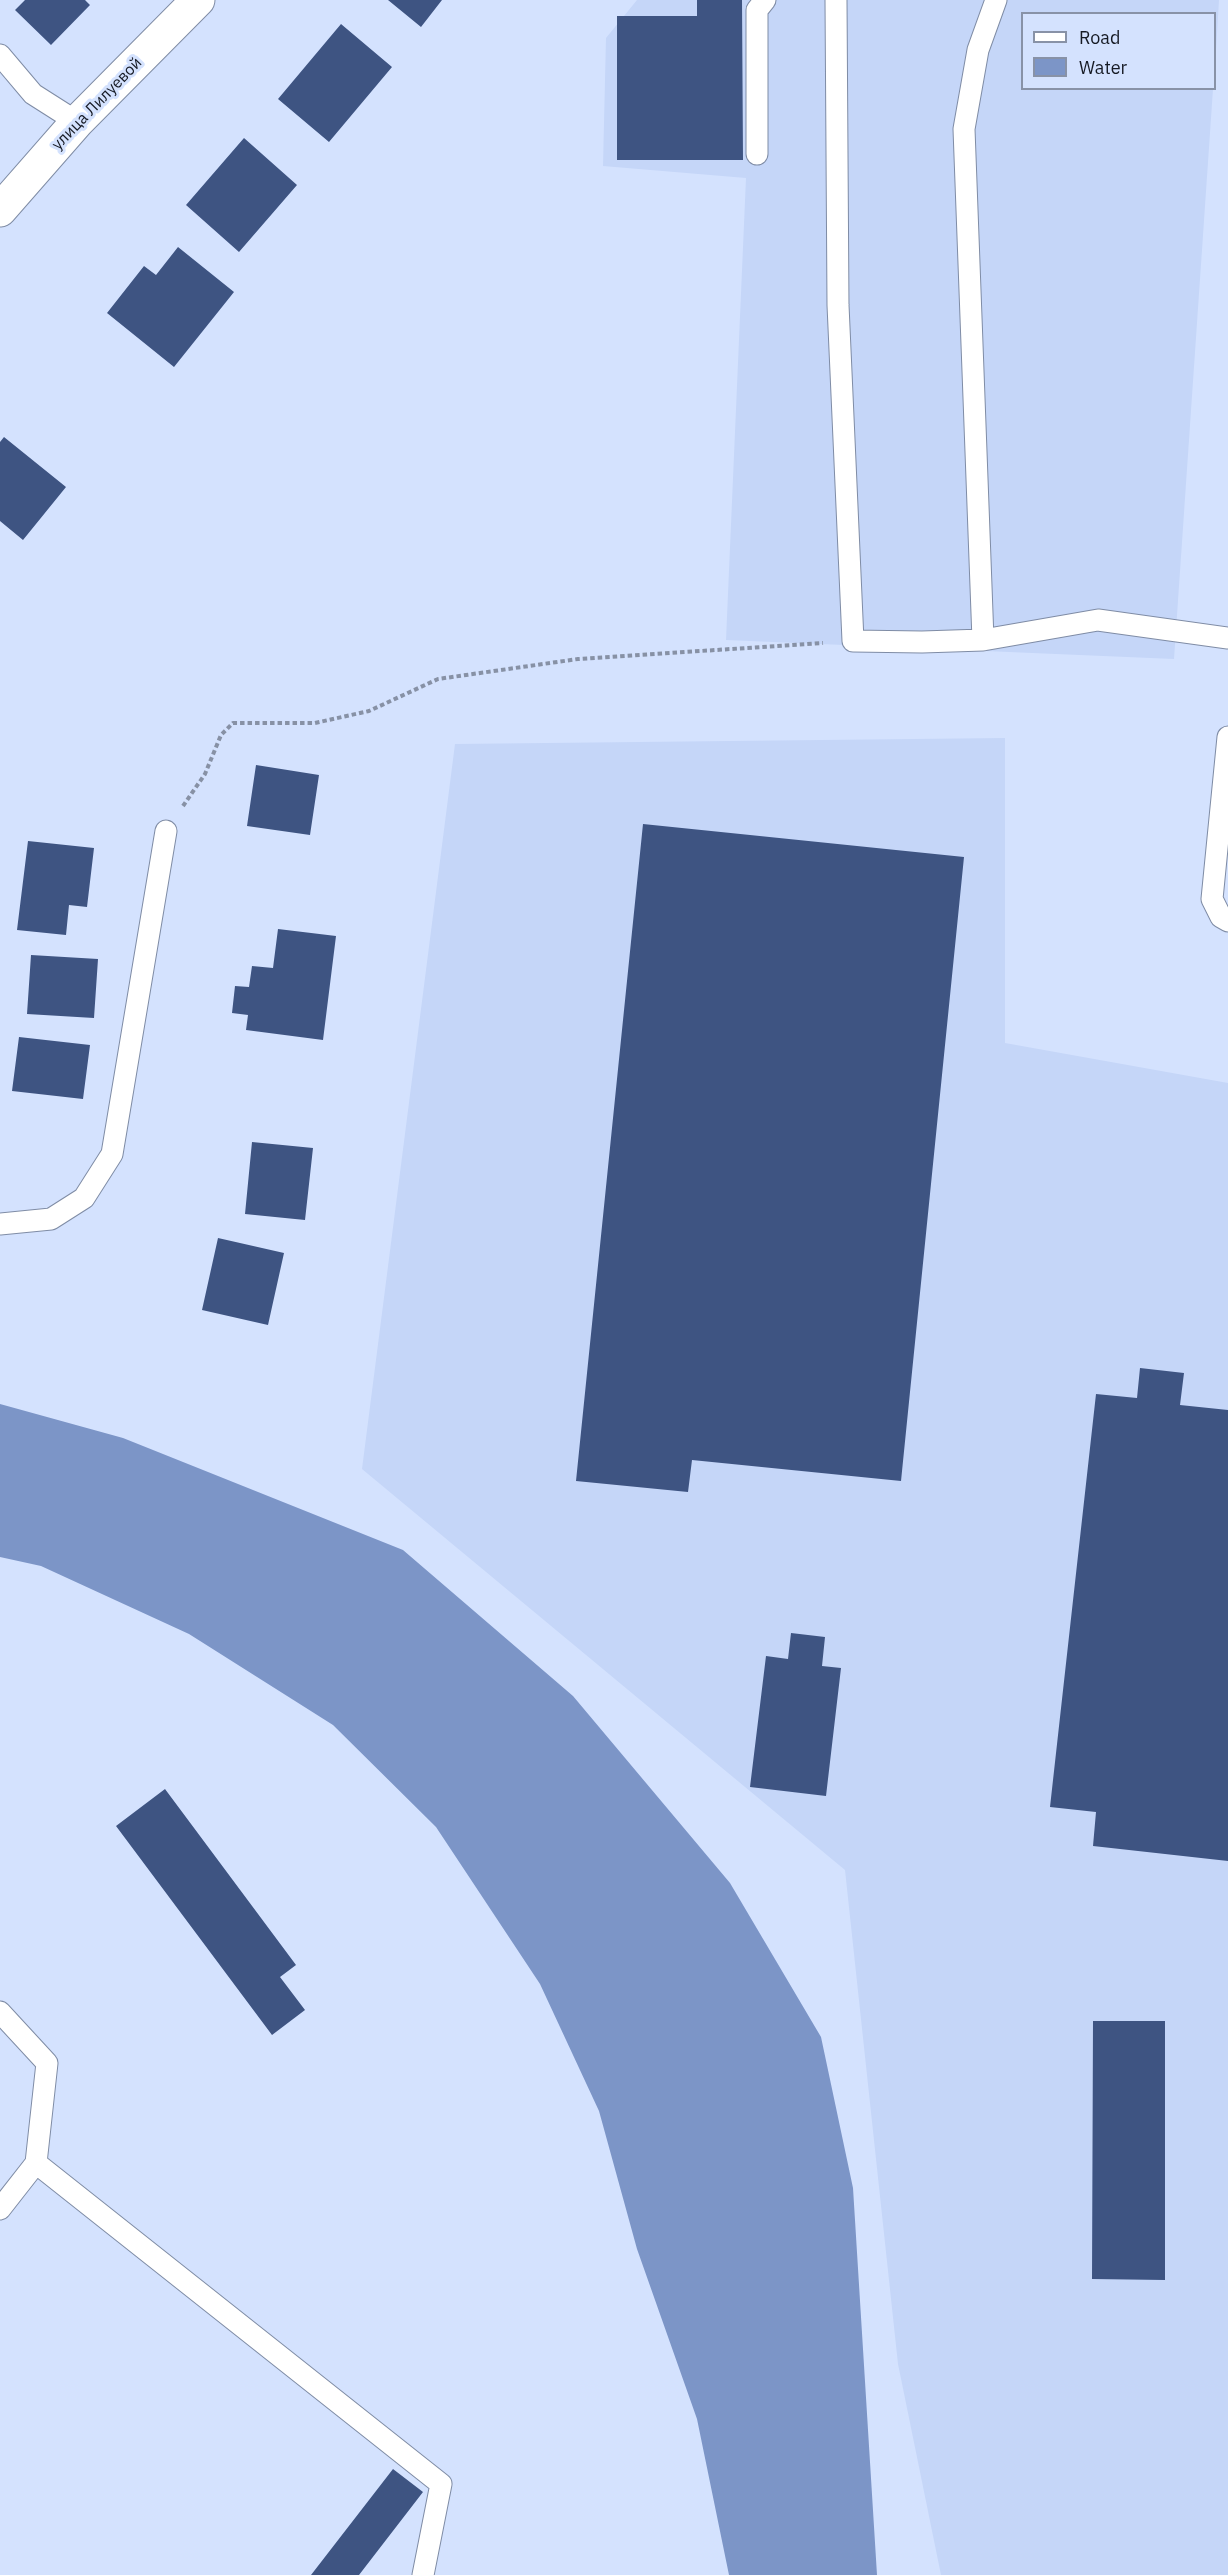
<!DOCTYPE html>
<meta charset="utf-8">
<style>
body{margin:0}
#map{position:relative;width:1228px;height:2575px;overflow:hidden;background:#d4e2fe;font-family:"IBM Plex Sans",sans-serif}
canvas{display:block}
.legend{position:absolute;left:1021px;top:12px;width:195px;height:78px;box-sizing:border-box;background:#d4e2fe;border:2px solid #8892a7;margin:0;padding:8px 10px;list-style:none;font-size:18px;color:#161a24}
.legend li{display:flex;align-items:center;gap:12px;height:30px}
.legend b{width:30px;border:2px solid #8892a7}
</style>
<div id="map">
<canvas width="1228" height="2575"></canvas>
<ul class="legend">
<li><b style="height:8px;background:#fff"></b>Road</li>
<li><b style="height:16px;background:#7c95c7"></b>Water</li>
</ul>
</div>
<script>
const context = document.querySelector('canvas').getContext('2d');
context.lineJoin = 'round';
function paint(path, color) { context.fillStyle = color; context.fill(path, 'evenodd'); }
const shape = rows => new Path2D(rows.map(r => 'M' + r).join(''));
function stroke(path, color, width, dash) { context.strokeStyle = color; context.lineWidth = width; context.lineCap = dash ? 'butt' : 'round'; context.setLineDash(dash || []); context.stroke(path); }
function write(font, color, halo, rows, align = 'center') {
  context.font = font + ' "IBM Plex Sans",sans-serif'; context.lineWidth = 6; context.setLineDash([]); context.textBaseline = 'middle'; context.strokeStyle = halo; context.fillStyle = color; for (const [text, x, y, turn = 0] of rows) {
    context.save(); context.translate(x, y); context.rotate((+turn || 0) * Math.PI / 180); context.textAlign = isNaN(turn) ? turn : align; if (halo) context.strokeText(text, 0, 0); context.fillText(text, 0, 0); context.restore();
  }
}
paint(shape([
 [637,0,1219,0,1215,67,1214,14,1022,14,1022,88,1213,89,1174,659,726,640,746,178,603,166,606,38],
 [1005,738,1005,1043,1228,1083,1228,2575,941,2575,898,2364,845,1870,362,1469,455,744]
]), '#c5d6f8');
paint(shape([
 [0,1404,123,1438,403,1550,573,1696,730,1883,821,2037,853,2188,877,2575,729,2575,697,2419,637,2249,599,2111,540,1984,436,1827,333,1725,189,1634,41,1566,0,1557]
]), '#7c95c7');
paint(shape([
 [25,0,85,0,90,5,51,45,15,10],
 [388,0,442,0,421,27],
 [697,0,742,0,743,160,617,160,617,16,697,16],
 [341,24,392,67,329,142,278,99],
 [244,138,297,185,239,252,186,205],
 [178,247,234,292,174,367,107,313,144,266,156,275],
 [4,437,66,487,23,540,0,521,0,442],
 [256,765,319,775,310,835,247,826],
 [643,824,964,857,901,1481,692,1460,688,1492,576,1481],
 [28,841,94,848,87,907,69,905,66,935,17,930],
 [278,929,336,936,323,1040,246,1030,248,1015,232,1013,235,986,249,987,252,966,273,968],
 [31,955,98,959,94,1018,27,1014],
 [19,1037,90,1045,83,1099,12,1091],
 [252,1142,313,1148,305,1220,245,1214],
 [218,1238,284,1253,268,1325,202,1310],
 [1140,1368,1184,1373,1180,1405,1228,1410,1228,1861,1093,1846,1096,1812,1050,1807,1096,1394,1137,1398],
 [791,1633,825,1637,822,1666,841,1668,826,1796,750,1787,766,1656,788,1659],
 [165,1789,296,1965,280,1977,305,2010,272,2035,116,1826],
 [1093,2021,1165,2021,1165,2280,1092,2279],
 [393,2469,423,2492,359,2575,311,2575]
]), '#3e5482');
const lane = shape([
 [836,0,838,305,853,641,922,642,983,640,1098,620,1228,638],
 [0,55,33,94,77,122],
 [757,154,757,10,765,0],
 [983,640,964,129,978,50,996,0],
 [1228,737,1212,899,1221,917,1228,921],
 [0,1224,51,1219,84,1198,112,1154,166,831],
 [0,2012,47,2063,36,2163,441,2484,423,2575],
 [0,2209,36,2163]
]);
const street = shape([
 [0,210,77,122,198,0]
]);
stroke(lane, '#7f8ca5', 23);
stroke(street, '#7f8ca5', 35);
stroke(shape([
 [183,806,205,774,221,735,233,723,315,723,369,711,438,679,578,659,823,643]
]), '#8791a5', 4, [4.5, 3]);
stroke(lane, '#fff', 21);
stroke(street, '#fff', 33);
write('16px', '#161a24', '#d4e2fe', [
 ["улица Лилуевой",97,104,-46]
]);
</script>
